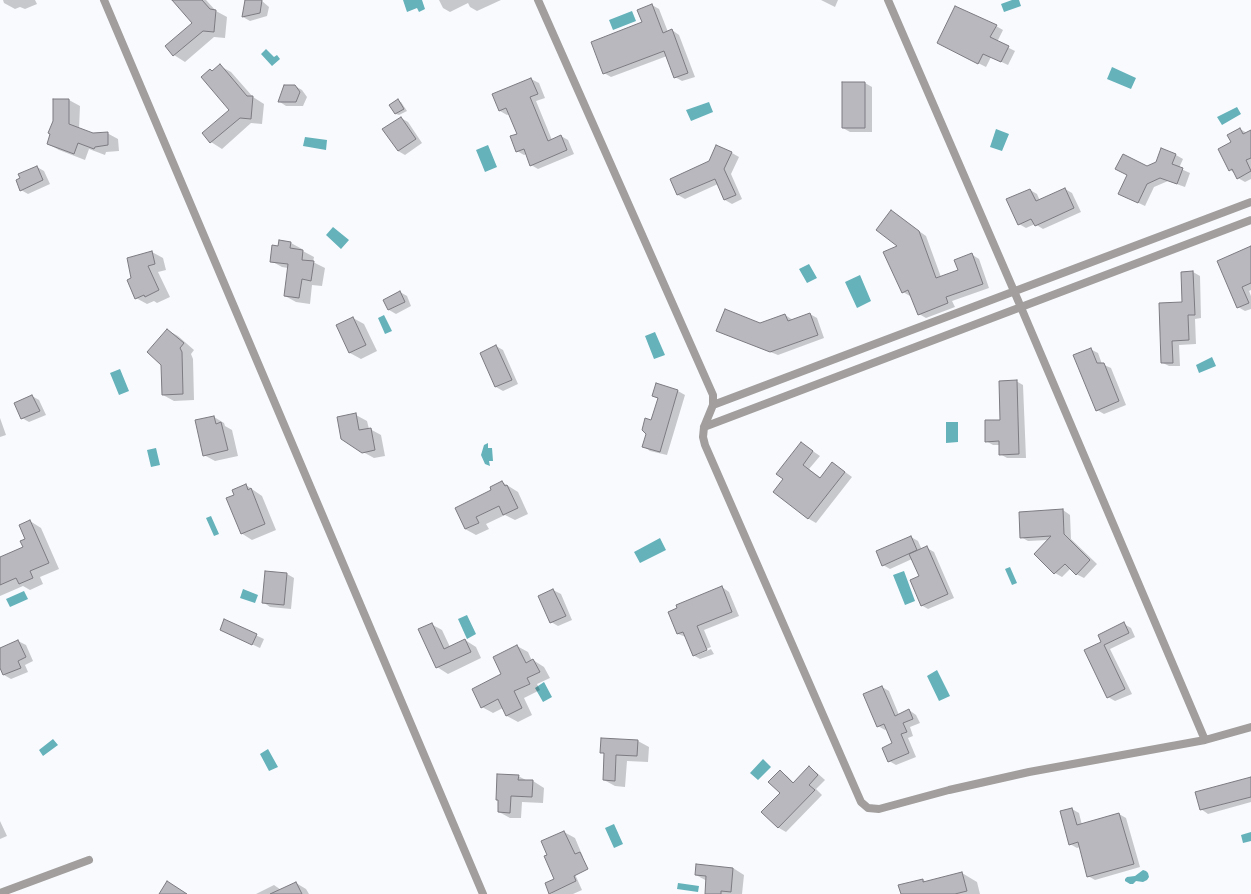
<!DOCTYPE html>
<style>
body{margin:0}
canvas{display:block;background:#f8fafe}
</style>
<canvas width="1251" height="894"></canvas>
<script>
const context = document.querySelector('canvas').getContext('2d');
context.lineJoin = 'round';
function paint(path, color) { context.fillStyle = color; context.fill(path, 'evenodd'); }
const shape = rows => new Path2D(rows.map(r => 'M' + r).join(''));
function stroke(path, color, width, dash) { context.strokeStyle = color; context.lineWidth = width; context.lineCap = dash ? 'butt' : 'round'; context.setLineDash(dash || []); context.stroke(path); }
paint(shape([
 [403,0,422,0,425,9,419,12,417,8,407,12],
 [1012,0,1019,0,1021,6,1004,12,1001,4],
 [632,11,636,21,613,30,609,20],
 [266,49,274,57,277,55,280,59,272,66,261,54],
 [1112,67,1136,78,1131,89,1107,79],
 [709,102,713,112,691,121,686,110],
 [1237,107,1241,114,1222,125,1217,117],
 [996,129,1009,134,1002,151,990,147],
 [305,137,327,140,326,150,303,146],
 [488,145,497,167,485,172,476,150],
 [333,227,349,240,341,249,326,235],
 [809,264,817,278,807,283,799,269],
 [860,275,871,301,857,308,845,282],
 [384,315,392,331,385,334,378,318],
 [655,332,665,355,654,359,645,336],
 [1212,357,1216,366,1199,373,1196,365],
 [120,369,129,391,119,395,110,373],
 [946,422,958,422,958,442,946,443],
 [488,443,488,448,492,448,493,461,489,461,490,466,485,464,481,455,484,445],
 [156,448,160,465,151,467,147,450],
 [211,516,219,534,214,536,206,518],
 [660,538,666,550,640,563,634,552],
 [1010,567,1017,583,1012,585,1005,569],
 [904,571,915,601,905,605,893,575],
 [243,589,258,595,255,603,240,598],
 [24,591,28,599,10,607,6,599],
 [467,615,476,634,467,639,458,619],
 [937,670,950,696,939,701,927,676],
 [544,682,552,697,543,702,535,688],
 [53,739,58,745,43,756,39,750],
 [268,749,278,767,269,771,260,754],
 [763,759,771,767,758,780,750,773],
 [614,824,623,844,614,848,605,828],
 [1251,832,1251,841,1243,843,1241,835],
 [1143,870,1146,871,1148,873,1149,877,1147,880,1143,882,1136,881,1133,884,1130,884,1125,881,1125,879,1127,877,1135,876],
 [678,883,699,886,698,892,677,889]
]), '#65b2ba');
paint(shape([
 [3,0,35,0,37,4,25,9,20,7,15,9,4,3],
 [174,0,206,0,216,11,227,17,225,38,214,37,185,62,174,55,166,47,194,23],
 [246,0,260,0,262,1,269,7,267,16,250,21,243,17],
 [439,0,501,0,477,11,470,7,468,3,450,12,443,8],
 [821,0,838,0,835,7],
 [652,5,659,9,668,32,672,30,679,35,695,77,682,81,675,77,667,56,611,77,604,73,643,23],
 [996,26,1003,30,997,42,1015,51,1008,65,991,57,986,67,946,47],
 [220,66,231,72,253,97,264,104,262,124,251,123,222,149,211,142,204,133,231,110,213,72],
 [531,79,539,83,545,98,536,101,552,140,561,136,568,140,574,154,538,169,531,165,527,154,524,155,517,151,518,134,509,114,507,115,500,111,493,95],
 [865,83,872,87,872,132,850,132,843,128],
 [295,86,302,90,307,97,303,106,286,106,280,102],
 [69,100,80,106,79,129,93,134,107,133,118,139,119,151,106,152,105,155,89,149,85,160,59,150,48,144,54,121],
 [398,101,401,102,407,111,399,115,396,114,391,105],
 [401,118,408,122,422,143,405,155,398,151],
 [1240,129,1247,133,1251,131,1251,179,1245,182,1238,178,1236,174,1230,170,1232,143],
 [732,153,739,157,731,174,742,199,732,204,725,200,718,184,685,199,678,195,671,179],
 [1176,155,1183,159,1179,168,1190,173,1185,187,1168,181,1154,187,1145,206,1126,197,1147,167],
 [37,167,44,171,50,184,28,194,21,190],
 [1065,189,1072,193,1081,212,1043,229,1035,224,1026,228,1019,224,1030,190,1037,194,1040,201],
 [892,212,926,236,941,277,959,270,971,254,979,259,989,288,952,301,955,307,926,318,919,314,911,295,910,296,903,292,899,246],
 [291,243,302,249,301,250,314,257,313,262,325,268,322,286,312,285,310,304,296,302,285,296,288,268,282,267,271,261,279,247],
 [1251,247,1251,290,1249,291,1251,296,1251,309,1245,311,1238,307,1218,261],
 [152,252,163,258,166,270,158,272,170,297,157,303,154,301,147,304,136,298,132,279],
 [1182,272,1193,272,1200,276,1201,318,1195,319,1196,344,1179,345,1180,366,1169,366,1161,362,1183,303],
 [400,292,407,296,411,306,396,314,389,310,384,300],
 [810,314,817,318,824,338,778,355,725,334,718,330,760,324,785,315,793,320],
 [353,318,364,324,377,351,361,359,350,353,337,325],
 [167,330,178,336,194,350,191,354,193,359,194,400,174,401,163,395],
 [496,346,503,350,518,384,503,391,496,387,481,353],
 [1090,349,1098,353,1102,364,1111,368,1126,405,1104,414,1097,410],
 [1016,381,1023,385,1026,458,1007,458,1000,454,1000,445,993,445,986,441,1001,421],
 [656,385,678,391,685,395,667,455,650,451,643,446,659,399,653,396],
 [32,396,39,400,46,415,29,422,22,418],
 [356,415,367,421,369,429,370,429,381,435,385,456,374,458,363,452],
 [214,417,224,423,225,426,232,430,238,456,215,461,204,455],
 [0,418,6,435,0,437],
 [801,443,820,456,809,469,821,478,833,463,852,477,816,523,809,519,775,492,785,479],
 [502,482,518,492,528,514,515,520,505,515,486,524,489,529,476,535,465,529,492,491],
 [246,485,262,496,276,530,252,540,241,533,235,495],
 [1063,510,1070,515,1071,539,1097,564,1084,578,1076,574,1071,568,1062,577,1055,573,1035,554,1048,540,1028,541,1021,537],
 [30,521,41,528,59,569,40,577,43,584,30,590,23,586,0,596,0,558,24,547],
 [911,537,918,541,922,550,927,548,934,552,954,598,928,609,921,605,920,577,912,559,890,569,883,565],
 [287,574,294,578,291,609,270,607,263,602],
 [722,587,729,592,739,616,704,630,711,647,697,653,697,655,711,649,714,654,700,659,693,655,686,637,678,634],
 [553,590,561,594,572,620,558,626,551,622],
 [225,621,264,639,260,648,228,633],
 [431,624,442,630,450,647,465,640,476,647,481,658,448,674,437,667],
 [1124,624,1131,628,1135,637,1110,649,1132,694,1115,701,1108,697,1103,643],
 [18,641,26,645,33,661,25,665,28,672,11,679,4,675,0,668,0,649],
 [517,646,528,652,532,661,533,660,544,667,550,678,537,684,540,690,524,698,532,715,518,722,507,716,503,708,493,713,482,707,503,675],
 [882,687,889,691,899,715,909,710,916,715,920,723,910,727,913,736,908,738,916,757,896,765,889,761,894,744,887,729,885,730,878,726],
 [602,740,638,741,649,747,648,762,627,761,625,787,615,786,604,780,605,754,601,752],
 [809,768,816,772,825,780,816,789,822,795,786,832,779,828,763,812,781,793,780,771,787,776,794,783],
 [518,776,528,781,533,781,544,788,543,803,522,802,521,818,510,818,499,812,499,801],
 [1251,778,1251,802,1208,814,1201,809],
 [1072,809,1079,813,1082,825,1119,814,1126,818,1140,867,1095,880,1088,876,1080,847,1077,848,1070,844],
 [0,821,7,836,0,839],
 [564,832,575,838,583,857,570,863,582,890,573,894,552,894,550,893,555,880,549,855],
 [697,865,733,868,744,875,742,894,706,894,707,881,696,875],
 [962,873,977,882,980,894,902,894,923,880,927,882],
 [296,883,306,889,309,894,256,894,274,885,281,890]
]), '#0003');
const building = shape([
 [172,0,202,0,210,9,216,10,214,32,203,31,173,56,165,46,192,23,172,0],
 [245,0,262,0,260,13,242,17,245,0],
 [652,4,663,33,672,29,688,73,674,78,664,51,603,74,591,42,642,22,637,10,652,4],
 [955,6,997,25,990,37,1009,46,1001,62,983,54,978,64,937,43,955,6],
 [220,64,247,96,253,96,251,119,240,118,210,143,202,133,229,110,201,77,210,69,212,71,220,64],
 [531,78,538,94,530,97,548,141,561,135,567,150,530,166,524,149,516,152,510,136,517,134,506,108,499,111,492,94,531,78],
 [842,82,865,82,865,128,842,128,842,82],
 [284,85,295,85,300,92,296,102,278,102,284,85],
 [53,99,69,99,69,124,93,133,108,132,108,145,95,147,94,149,78,143,74,154,47,144,50,134,48,133,53,121,53,99],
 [398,99,404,109,395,114,389,105,398,99],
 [401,117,416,139,398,151,382,129,401,117],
 [1240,128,1243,134,1251,130,1251,158,1246,160,1251,171,1237,179,1232,169,1229,171,1218,149,1231,142,1227,135,1240,128],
 [716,145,732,152,724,169,736,195,724,200,715,179,677,195,670,179,709,161,716,145],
 [1161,148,1176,154,1172,164,1183,168,1177,184,1160,178,1147,184,1138,203,1118,194,1127,175,1115,169,1123,154,1147,166,1156,162,1161,148],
 [37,166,43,180,20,191,16,180,20,178,18,174,37,166],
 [1065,188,1074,208,1035,226,1031,219,1018,225,1006,199,1030,189,1036,201,1065,188],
 [891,210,919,231,936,278,958,270,954,260,972,253,983,284,946,297,948,303,918,315,908,290,902,293,883,252,897,246,876,230,891,210],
 [279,240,291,242,290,248,303,250,302,260,314,261,311,281,302,279,299,298,284,296,288,264,270,262,272,245,278,246,279,240],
 [1251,246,1251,283,1242,287,1249,303,1237,308,1217,261,1251,246],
 [152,251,155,264,148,266,159,290,145,297,144,295,135,299,127,280,131,278,127,258,152,251],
 [1193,271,1195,315,1188,315,1189,340,1172,341,1173,363,1161,363,1159,303,1182,302,1181,272,1193,271],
 [400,291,405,302,388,310,383,300,400,291],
 [725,309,760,323,785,314,788,321,810,313,818,335,770,352,716,331,725,309],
 [353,317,366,345,349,353,336,325,353,317],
 [167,329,184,343,180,348,182,352,183,394,162,395,161,365,147,352,167,329],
 [496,345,512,380,495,387,480,353,496,345],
 [1091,348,1097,363,1104,363,1119,401,1096,411,1073,355,1091,348],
 [1017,380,1019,454,999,455,999,441,985,442,985,420,1000,420,999,381,1017,380],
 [656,383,678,390,660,452,642,447,646,434,642,430,645,418,651,420,658,398,652,396,656,383],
 [32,395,40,411,21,419,14,403,32,395],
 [356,413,359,430,371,428,375,450,362,453,341,439,337,417,356,413],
 [214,416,216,424,221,422,228,450,203,456,195,420,214,416],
 [801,442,813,451,803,465,820,478,832,462,845,472,808,519,773,492,783,479,776,474,801,442],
 [502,481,505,486,507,485,518,508,503,515,499,506,476,517,479,523,465,529,455,508,491,490,490,487,502,481],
 [246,484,248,490,251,488,265,524,241,534,226,498,234,495,232,490,246,484],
 [1063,509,1064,534,1090,560,1076,575,1065,564,1054,574,1034,554,1051,536,1020,538,1019,512,1063,509],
 [30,520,49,563,30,571,33,578,19,584,16,578,0,585,0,557,23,547,20,541,25,539,19,525,30,520],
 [911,536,917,550,882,566,876,551,911,536],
 [927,546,948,594,921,606,910,580,919,576,909,554,927,546],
 [265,571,287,573,284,605,262,603,265,571],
 [722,586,732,612,697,626,707,650,693,656,683,632,677,634,668,612,677,608,676,605,722,586],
 [553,589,566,616,550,623,538,596,553,589],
 [224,619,257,634,252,645,220,630,224,619],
 [1124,622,1129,633,1104,645,1125,689,1107,698,1084,650,1101,642,1098,635,1124,622],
 [432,623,444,649,465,639,471,652,436,668,418,629,432,623],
 [18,640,26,657,18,661,21,668,3,675,0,668,0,648,18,640],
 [517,645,526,663,533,659,540,672,527,678,530,684,514,691,522,708,506,716,498,699,481,708,472,689,501,674,493,657,517,645],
 [882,686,895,716,909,709,913,719,903,723,907,732,901,734,909,753,888,762,882,748,892,743,884,724,877,727,863,694,882,686],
 [601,738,638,740,637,756,616,755,615,781,603,780,604,753,600,753,601,738],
 [809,766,818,775,809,785,815,790,778,828,761,812,780,793,768,782,780,770,793,783,809,766],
 [497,774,519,775,518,780,533,780,532,797,511,796,510,813,498,812,498,800,496,800,497,774],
 [1251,777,1251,797,1200,810,1195,792,1251,777],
 [1072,808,1077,825,1119,813,1134,864,1087,877,1078,842,1069,845,1060,811,1072,808],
 [564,831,575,854,580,852,588,869,574,876,576,881,549,894,545,883,554,879,544,856,547,855,541,841,564,831],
 [696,864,733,868,731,892,721,891,721,894,705,894,706,876,695,875,696,864],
 [962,872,967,891,955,894,901,894,898,885,923,879,923,882,962,872],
 [167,881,187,894,159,894,167,881],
 [296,882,302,894,270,894,296,882]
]);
paint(building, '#bab8bf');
stroke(building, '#7d7b82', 1);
stroke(shape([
 [104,0,483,894],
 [538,0,713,395,713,405,704,427,703,437,705,445,861,802,868,808,879,809,949,790,1029,772,1205,740,1251,727],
 [888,0,1014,291,1205,740],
 [713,405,1251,202],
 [704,427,1251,220],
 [0,893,89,860]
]), '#a29e9d', 8);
</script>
